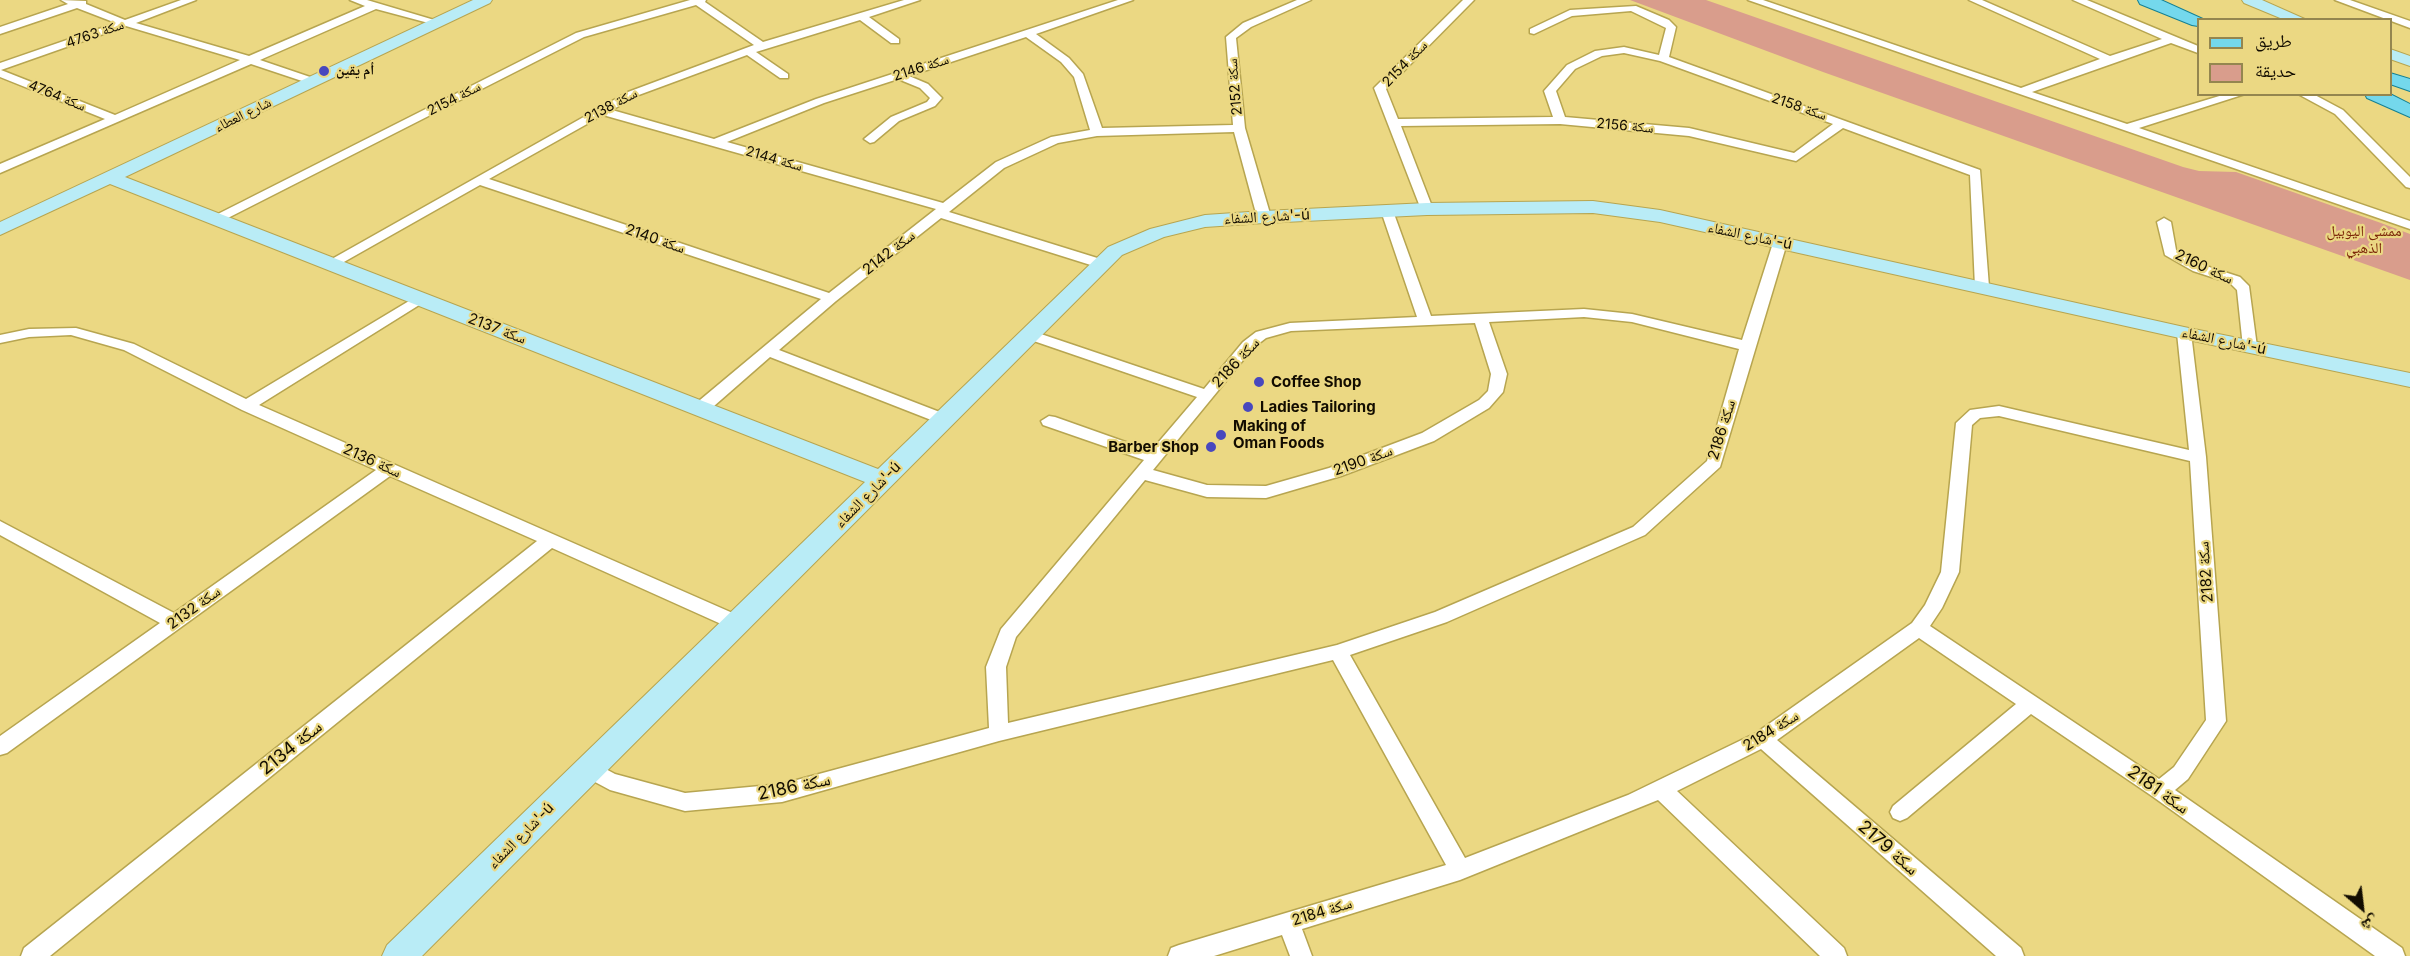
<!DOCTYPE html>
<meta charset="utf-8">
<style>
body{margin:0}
#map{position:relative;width:2410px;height:956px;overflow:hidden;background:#ebd883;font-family:Inter,"Noto Naskh Arabic",sans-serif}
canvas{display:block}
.legend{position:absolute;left:2197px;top:18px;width:195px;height:78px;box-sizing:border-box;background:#ebd883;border:2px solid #94864f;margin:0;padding:8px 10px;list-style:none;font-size:18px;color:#120c00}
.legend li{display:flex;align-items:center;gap:12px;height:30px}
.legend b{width:30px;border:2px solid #94864f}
.north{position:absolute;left:2332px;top:878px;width:60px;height:60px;-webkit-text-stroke:4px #ebd883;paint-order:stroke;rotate:152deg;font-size:16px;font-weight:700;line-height:24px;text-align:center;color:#120c00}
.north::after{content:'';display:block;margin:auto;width:21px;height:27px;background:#120c00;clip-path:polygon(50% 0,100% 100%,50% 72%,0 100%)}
</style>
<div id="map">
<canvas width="2410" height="956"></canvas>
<ul class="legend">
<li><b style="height:8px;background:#74d8ec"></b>طريق</li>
<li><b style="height:16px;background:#d99d8c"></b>حديقة</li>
</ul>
<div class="north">ش</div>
</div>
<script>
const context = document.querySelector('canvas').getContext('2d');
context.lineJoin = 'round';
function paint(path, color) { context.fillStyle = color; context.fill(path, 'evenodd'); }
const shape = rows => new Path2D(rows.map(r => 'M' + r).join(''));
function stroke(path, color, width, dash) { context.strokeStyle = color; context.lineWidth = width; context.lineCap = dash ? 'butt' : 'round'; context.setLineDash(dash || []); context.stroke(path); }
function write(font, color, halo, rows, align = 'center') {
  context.font = font + ' Inter,"Noto Naskh Arabic",sans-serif'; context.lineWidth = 4.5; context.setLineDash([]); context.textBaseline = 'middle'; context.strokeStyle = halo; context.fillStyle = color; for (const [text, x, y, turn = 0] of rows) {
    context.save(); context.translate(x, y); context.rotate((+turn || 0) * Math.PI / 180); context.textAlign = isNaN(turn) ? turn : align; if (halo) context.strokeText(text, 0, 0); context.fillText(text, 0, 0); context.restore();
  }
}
paint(shape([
 [1630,0,1706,0,2183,167,2199,171,2236,172,2381,223,2410,234,2410,280,1823,72]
]), '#d99d8c');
const street = shape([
 [61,0,86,1,86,4,125,20,181,0,196,0,136,23,249,56,365,6,350,0,367,0,441,22,436,25,376,9,260,60,316,79,316,83,308,83,251,64,0,173,0,164,105,119,0,77,0,63,116,23,77,8,0,34,0,27,68,4,61,0],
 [126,26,240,60,115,115,1,70,126,26],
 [690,0,706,0,705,2,763,42,904,0,920,0,869,17,899,39,899,43,891,43,860,20,756,52,788,74,788,78,780,78,747,55,636,96,612,110,714,139,816,99,1118,0,1133,0,1036,34,1069,58,1083,74,1102,128,1233,125,1226,37,1243,23,1297,0,1311,0,1251,27,1236,38,1245,128,1271,217,1269,220,1264,221,1257,217,1234,132,1097,136,1058,143,1004,168,949,212,1107,261,1109,264,1107,267,1097,267,941,218,836,301,779,350,950,416,952,420,950,424,944,425,770,357,706,413,694,413,692,409,694,405,821,299,480,185,335,267,325,267,323,264,628,92,754,45,696,5,584,37,220,222,210,222,208,219,576,33,690,0],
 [1026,37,1061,62,1074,77,1090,130,1051,137,996,162,943,203,727,142,824,103,898,79,920,88,930,98,927,102,891,117,864,139,870,143,874,142,899,121,935,106,942,98,928,84,909,76,1026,37],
 [603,115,936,209,829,293,489,179,603,115],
 [1463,0,1474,0,1386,89,1398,119,1553,117,1544,91,1567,65,1595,51,1624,47,1659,55,1666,28,1631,11,1572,16,1534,34,1530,33,1530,29,1570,10,1636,6,1669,20,1676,27,1669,57,1980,170,1989,287,1982,291,1975,287,1970,175,1843,128,1796,161,1689,136,1560,124,1401,126,1433,209,1432,212,1422,212,1374,88,1463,0],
 [1624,53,1660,61,1833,124,1794,153,1689,128,1565,117,1556,91,1575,69,1602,56,1624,53],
 [1748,0,1763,0,2021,88,2100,59,1969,0,1982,0,2110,56,2162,39,2073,0,2087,0,2198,46,2198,53,2171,43,2032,92,2127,124,2226,94,2245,94,2139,128,2410,221,2410,229,1748,0],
 [2335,0,2350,0,2410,21,2410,28,2335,0],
 [2298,94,2313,94,2343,110,2410,177,2410,188,2406,187,2335,114,2298,94],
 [1387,207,1393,211,1431,316,1584,309,1632,314,1742,340,1773,243,1780,239,1787,243,1720,467,1645,535,1447,622,1350,655,1465,858,1628,795,1756,733,1912,623,1925,605,1941,572,1956,423,1970,410,1999,406,2189,450,2177,333,2184,329,2191,333,2206,457,2226,721,2188,779,2175,790,2402,948,2405,956,2375,956,2152,796,2031,714,1907,818,1900,821,1893,818,1890,812,1893,806,2016,704,1919,638,1777,740,2021,948,2024,956,1996,956,1761,749,1677,791,1844,948,1847,956,1820,956,1658,800,1460,880,1302,929,1312,956,1290,956,1282,935,1214,956,1168,956,1171,948,1179,945,1446,865,1333,660,999,741,782,802,685,811,610,790,582,775,579,769,582,763,589,760,615,774,685,793,782,784,989,728,986,667,1001,629,1144,460,1043,425,1041,421,1049,416,1055,417,1151,451,1197,397,1025,338,1023,335,1025,332,1035,332,1204,389,1243,342,1256,332,1290,323,1417,317,1381,211,1387,207],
 [1584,317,1632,322,1739,349,1707,461,1633,527,1435,612,1337,645,1008,723,1006,667,1016,637,1145,480,1207,497,1266,498,1341,476,1434,441,1489,408,1503,392,1507,374,1489,322,1584,317],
 [1475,323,1491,374,1488,391,1479,400,1422,433,1329,468,1266,486,1207,485,1153,470,1253,348,1266,338,1291,331,1475,323],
 [1999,416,2190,461,2206,720,2174,767,2159,779,1930,626,1942,608,1959,572,1972,425,1980,418,1999,416],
 [2164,218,2171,222,2176,250,2203,265,2240,277,2249,286,2257,347,2255,350,2245,350,2243,347,2237,290,2230,283,2193,271,2165,255,2157,222,2164,218],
 [419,295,426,299,424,302,259,405,744,618,746,623,744,628,737,630,730,628,552,548,50,956,21,956,24,948,537,541,390,476,7,753,0,755,0,736,160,623,0,535,0,521,174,613,376,470,242,410,124,350,71,335,29,337,0,343,0,335,29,329,76,328,134,344,246,399,419,295]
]);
const secondary = shape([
 [473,0,492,0,490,3,125,177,878,469,1108,247,1150,229,1205,215,1264,211,1427,203,1593,201,1660,210,2184,327,2410,373,2410,387,2184,339,1660,222,1593,213,1427,215,1264,223,1205,227,1164,237,1122,255,422,956,382,956,387,945,865,482,110,184,0,235,0,222,473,0],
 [2242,0,2262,0,2307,20,2285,20,2244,3,2242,0],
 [2390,49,2410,56,2410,66,2390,59,2390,49]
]);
const primary = shape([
 [2138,0,2161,0,2205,20,2198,20,2198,26,2192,25,2140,4,2138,0],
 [2390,73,2410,79,2410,91,2390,84,2390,73],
 [2365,94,2390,94,2410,104,2410,117,2367,98,2365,94]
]);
stroke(street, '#b7a550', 3);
stroke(secondary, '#b7a550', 2);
stroke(primary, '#158092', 2);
paint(street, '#fff');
paint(secondary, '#b9ecf6');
paint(primary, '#74d8ec');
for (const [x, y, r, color] of [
 [324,71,6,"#4848be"],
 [1259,382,6,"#4848be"],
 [1248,407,6,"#4848be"],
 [1221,435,6,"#4848be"],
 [1211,447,6,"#4848be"]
]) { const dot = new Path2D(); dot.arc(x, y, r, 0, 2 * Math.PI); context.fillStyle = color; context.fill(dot); stroke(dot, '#ebd883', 2); }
write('14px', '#120c00', '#ebd883', [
 ["سكة 4763",95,34,-19],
 ["سكة 2154",1405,64,-46],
 ["سكة 2146",921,68,-18],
 ["سكة 2152",1235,87,-95],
 ["سكة 4764",57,96,22],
 ["سكة 2154",454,99,-27],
 ["سكة 2138",611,106,-28],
 ["سكة 2158",1799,107,19],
 ["شارع العطاء",243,115,-26],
 ["سكة 2156",1625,126,5],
 ["سكة 2144",774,159,16]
]);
write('bold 14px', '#120c00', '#ebd883', [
 ["أم يقين",336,71]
], 'left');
write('15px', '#120c00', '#ebd883', [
 ["شارع الشفاء'-ú",1267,217,-3],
 ["شارع الشفاء'-ú",1750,236,12],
 ["سكة 2140",655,239,19],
 ["سكة 2142",889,253,-38],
 ["سكة 2160",2204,267,25],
 ["سكة 2137",497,329,21],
 ["شارع الشفاء'-ú",2224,341,12],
 ["سكة 2186",1236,363,-47],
 ["سكة 2186",1722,430,-73],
 ["سكة 2136",372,461,24],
 ["سكة 2190",1363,461,-20],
 ["شارع الشفاء'-ú",868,495,-45],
 ["سكة 2182",2206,572,-94],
 ["سكة 2132",194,608,-36],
 ["سكة 2184",1771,731,-32],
 ["شارع الشفاء'-ú",521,836,-45],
 ["سكة 2184",1322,912,-17]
]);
write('15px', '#7c2609', '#ebd883', [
 ["ممشى اليوبيل",2364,231],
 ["الذهبي",2364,248]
]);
write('bold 15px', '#120c00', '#ebd883', [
 ["Coffee Shop",1271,382],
 ["Ladies Tailoring",1260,407],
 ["Making of",1233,426],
 ["Oman Foods",1233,443],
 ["Barber Shop",1199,447,"right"]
], 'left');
write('18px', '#120c00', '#ebd883', [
 ["سكة 2134",291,748,-39],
 ["سكة 2186",794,787,-12],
 ["سكة 2181",2158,790,35],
 ["سكة 2179",1888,848,41]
]);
</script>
